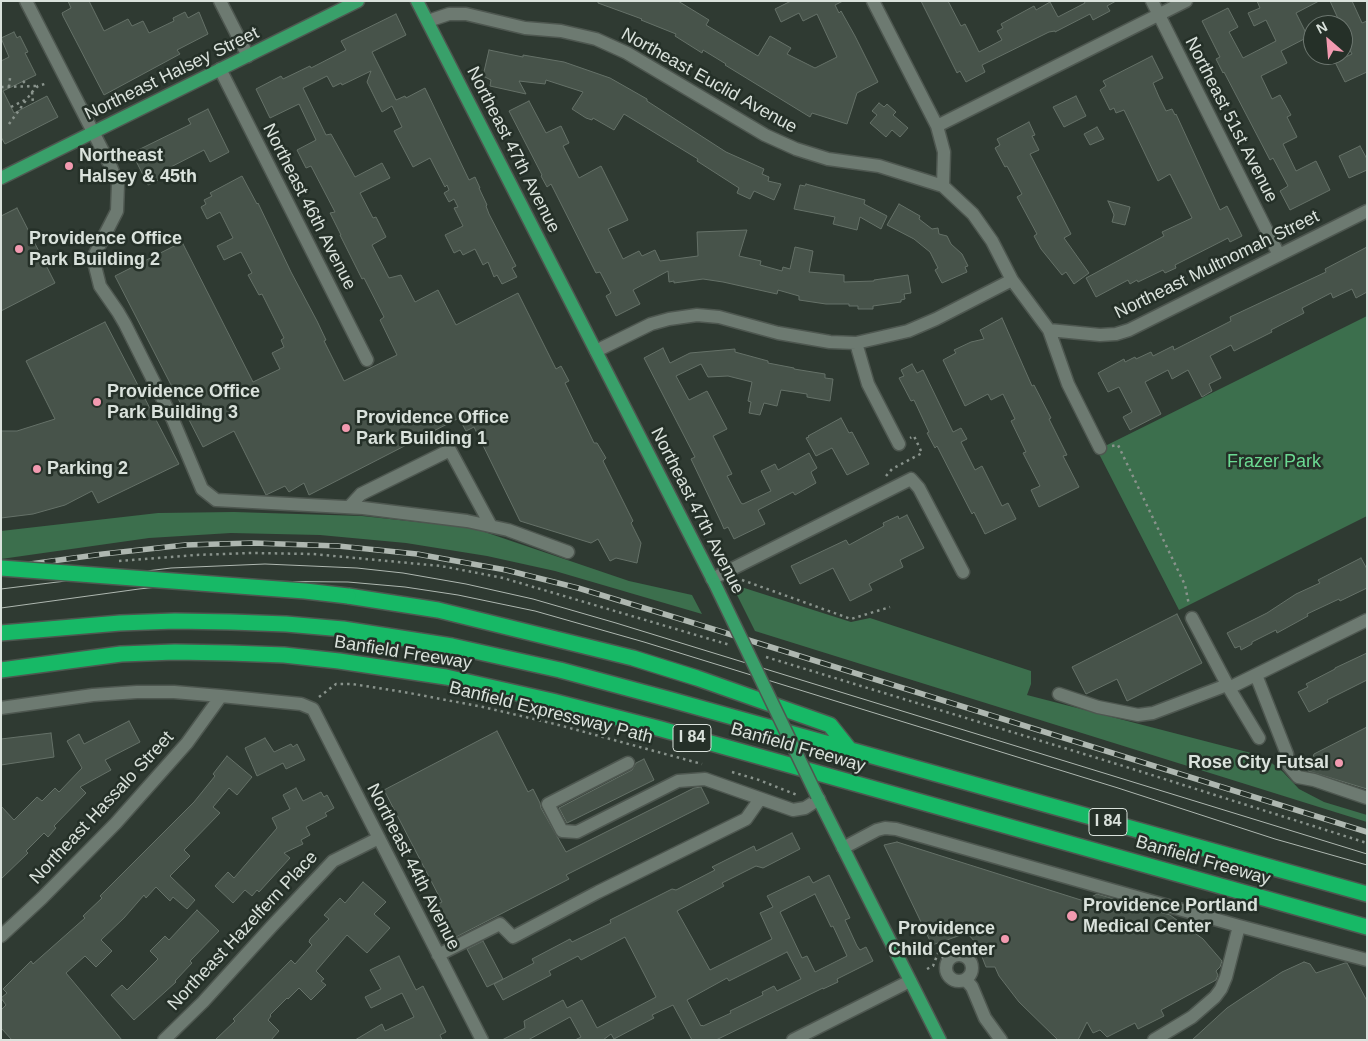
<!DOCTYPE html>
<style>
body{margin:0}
#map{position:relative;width:1368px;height:1041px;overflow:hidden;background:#2f3a32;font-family:Arial,sans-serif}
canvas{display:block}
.frame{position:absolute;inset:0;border:2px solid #dae2dc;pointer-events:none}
.north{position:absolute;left:1303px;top:15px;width:50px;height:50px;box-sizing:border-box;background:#253028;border:1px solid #6d7770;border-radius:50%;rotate:333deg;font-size:14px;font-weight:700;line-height:20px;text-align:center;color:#dae2dc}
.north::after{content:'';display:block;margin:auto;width:18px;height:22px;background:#f29ab0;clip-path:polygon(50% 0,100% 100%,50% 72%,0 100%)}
</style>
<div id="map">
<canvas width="1368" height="1041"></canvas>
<div class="frame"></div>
<div class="north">N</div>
</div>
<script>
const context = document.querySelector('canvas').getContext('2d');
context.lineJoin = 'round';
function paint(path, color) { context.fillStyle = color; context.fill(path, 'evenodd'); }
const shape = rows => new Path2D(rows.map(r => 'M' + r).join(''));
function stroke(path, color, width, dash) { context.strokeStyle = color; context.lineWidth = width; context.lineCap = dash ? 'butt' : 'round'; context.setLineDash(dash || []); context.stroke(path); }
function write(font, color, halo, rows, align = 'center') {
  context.font = font + ' Arial,sans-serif'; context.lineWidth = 5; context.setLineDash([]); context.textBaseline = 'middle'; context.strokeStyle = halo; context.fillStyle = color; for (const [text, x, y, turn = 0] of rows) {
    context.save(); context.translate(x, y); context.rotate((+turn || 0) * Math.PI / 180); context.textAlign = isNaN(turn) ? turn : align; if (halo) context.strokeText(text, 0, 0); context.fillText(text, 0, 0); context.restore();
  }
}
paint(shape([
 [1367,316,1367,516,1179,610,1097,450],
 [234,512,362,516,473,528,629,581,692,595,702,614,555,571,487,556,406,543,320,535,231,533,149,538,1,559,1,531,158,513],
 [738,586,851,622,870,618,1031,671,1031,684,1027,695,1251,753,1268,760,1283,772,1299,789,1324,802,1367,815,1367,822,755,631,733,587]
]), '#3c6f4d');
const building = shape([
 [68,1,89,1,104,31,128,19,132,26,143,21,149,33,174,21,173,18,185,12,188,18,199,12,208,34,177,50,180,54,104,95,63,16,62,13,71,8,68,1],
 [598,1,678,1,709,20,706,25,758,56,770,36,791,48,787,54,815,68,837,57,817,14,803,21,799,13,781,22,775,9,791,1,843,1,835,5,839,13,841,11,855,36,878,82,857,93,847,124,812,113,810,117,725,65,726,64,703,50,702,53,675,36,676,34,641,20,642,19,598,3,598,1],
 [921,1,948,1,961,26,965,24,979,52,1002,40,997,31,1003,28,1001,24,1034,6,1036,10,1050,2,1058,17,1085,3,1084,1,1116,1,1107,6,1110,11,1093,20,1090,14,1055,32,1055,31,1049,32,982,65,985,72,966,82,960,71,957,73,921,1],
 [1257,1,1319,1,1296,13,1308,37,1281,51,1287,63,1261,76,1272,99,1280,95,1291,115,1287,117,1297,137,1283,144,1296,171,1316,161,1330,190,1290,210,1280,191,1288,186,1273,158,1270,160,1224,72,1223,73,1216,59,1220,57,1202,21,1228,8,1238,27,1229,32,1243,58,1276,41,1266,20,1254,26,1248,13,1260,8,1257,1],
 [1330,1,1352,1,1362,23,1367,21,1367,72,1345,82,1335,62,1352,54,1343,37,1343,25,1341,25,1330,1],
 [396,14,406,35,372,52,396,100,405,96,406,98,425,88,469,180,475,177,480,188,479,188,487,205,486,206,489,214,516,266,512,268,517,277,502,284,497,275,494,277,488,262,483,265,475,249,463,255,460,250,454,253,445,235,463,226,454,208,458,207,454,199,449,202,444,193,449,190,447,185,445,187,430,158,413,167,394,131,402,127,392,106,382,112,367,82,371,71,342,85,341,83,333,87,327,76,303,88,326,135,331,134,355,177,382,163,390,178,360,193,373,218,376,217,386,237,372,245,389,278,401,275,415,302,438,290,456,325,518,293,556,369,561,366,569,381,565,383,594,443,597,443,606,458,603,461,633,521,631,523,641,543,637,563,616,558,610,561,598,539,591,543,520,521,474,427,466,431,459,418,309,495,304,483,289,492,285,486,266,495,234,431,203,447,115,276,182,242,253,382,280,369,272,353,284,347,281,340,284,338,262,294,259,295,248,275,252,273,241,252,224,260,217,246,233,238,220,212,207,219,201,207,206,204,204,200,212,196,210,193,242,176,257,204,258,203,291,272,317,321,326,340,324,341,344,381,397,355,380,320,384,317,364,278,362,279,340,235,341,235,330,213,335,212,311,166,306,168,297,150,316,140,299,104,270,118,256,89,281,76,283,79,310,66,311,68,346,50,341,41,396,14],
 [14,32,17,38,20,36,28,52,25,53,36,75,3,91,14,113,47,96,58,117,5,144,1,137,1,61,9,57,1,38,14,32],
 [489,50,523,57,523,55,564,62,610,78,647,99,647,101,726,152,764,169,762,174,769,177,768,181,781,184,774,200,754,191,750,199,737,193,739,188,697,161,698,159,624,114,614,130,593,118,592,120,586,118,572,109,583,92,546,80,545,84,519,81,526,94,490,86,491,80,483,76,489,50],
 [1152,56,1163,78,1153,83,1159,97,1166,111,1172,109,1175,115,1176,114,1220,210,1227,206,1242,236,1230,242,1228,238,1175,265,1176,268,1165,273,1163,270,1138,282,1137,280,1130,284,1128,280,1096,297,1086,278,1164,236,1162,232,1192,218,1170,174,1158,181,1124,110,1116,113,1114,108,1110,110,1100,90,1106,86,1103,81,1152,56],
 [1076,96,1086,116,1064,127,1053,107,1076,96],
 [529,101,546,133,561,126,569,143,563,146,579,178,601,166,628,220,608,229,623,259,639,251,642,256,655,250,660,261,698,256,697,232,747,230,739,256,761,261,760,265,782,271,783,267,790,269,795,247,813,251,809,272,844,275,844,282,874,281,874,280,908,275,911,293,904,294,905,299,901,300,901,302,873,306,873,309,858,309,858,306,849,306,849,304,826,304,799,300,799,296,778,290,777,294,723,282,703,279,674,283,674,281,669,282,668,271,633,290,640,304,616,316,606,296,611,293,600,272,596,273,551,184,547,187,541,176,542,175,509,111,529,101],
 [879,103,884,107,887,104,896,112,893,115,908,128,900,137,892,130,886,137,870,123,877,115,872,111,879,103],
 [208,109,229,152,210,162,204,150,165,170,168,175,148,185,132,153,191,124,188,119,208,109],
 [1029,122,1035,135,1032,136,1039,150,1030,154,1071,234,1064,238,1089,273,1074,284,1066,272,1062,275,1041,249,1034,236,1037,234,1017,197,1022,194,1007,166,1005,167,995,148,1000,145,997,139,1029,122],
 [1097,127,1104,139,1090,145,1084,134,1097,127],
 [1360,146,1367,159,1367,170,1349,178,1339,156,1360,146],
 [806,184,865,200,864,204,887,216,881,229,860,217,857,230,833,224,835,217,794,209,800,185,805,186,806,184],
 [1108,201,1130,207,1125,225,1112,222,1114,215,1108,201],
 [899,204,920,216,919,219,932,229,938,228,939,234,947,236,951,244,962,254,968,266,965,267,967,272,942,283,935,270,938,268,930,252,914,239,887,225,899,204],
 [17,208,55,283,1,311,1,216,17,208],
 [1367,247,1367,292,1356,298,1352,289,1333,298,1331,293,1302,308,1304,313,1271,330,1272,332,1234,351,1231,345,1210,356,1221,378,1209,384,1212,391,1202,397,1188,370,1172,379,1168,370,1145,382,1161,414,1130,430,1123,417,1132,412,1119,387,1108,392,1098,373,1124,359,1125,362,1135,357,1136,359,1151,352,1153,356,1173,346,1174,350,1231,321,1230,317,1326,272,1325,269,1367,247],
 [1002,318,1032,386,1034,385,1051,418,1049,419,1067,455,1063,456,1079,487,1039,507,1031,490,1040,486,1023,453,1026,452,1011,421,1015,419,1003,394,991,400,988,394,965,406,943,360,956,353,954,350,971,342,984,339,980,330,1002,318],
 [105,322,179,464,98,503,92,491,65,505,33,514,1,518,1,431,17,431,55,419,26,361,105,322],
 [663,348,670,363,690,353,735,349,735,352,768,361,768,363,794,368,794,369,825,374,825,378,833,379,830,401,807,397,807,394,781,390,777,406,764,403,760,415,749,413,751,402,748,401,752,382,728,376,708,377,701,364,676,376,689,400,707,391,727,429,713,436,732,474,727,476,741,503,743,504,771,491,761,471,775,464,778,470,809,453,817,468,811,472,816,483,795,495,793,492,758,510,765,524,734,539,728,527,724,529,721,522,691,459,695,457,644,358,663,348],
 [912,364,917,373,923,370,953,432,961,428,967,439,961,442,975,470,982,466,1002,506,1008,503,1016,519,985,534,974,512,972,514,937,446,935,448,927,433,929,432,914,400,911,401,899,378,904,376,901,370,912,364],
 [841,418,849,433,852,432,869,464,847,475,832,448,816,456,806,438,809,437,808,436,841,418],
 [907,515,924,548,900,560,903,567,869,584,872,590,850,601,833,568,800,584,791,566,846,540,849,545,884,526,883,523,898,516,899,519,907,515],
 [1361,558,1367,569,1367,588,1340,601,1339,599,1307,614,1308,616,1277,633,1276,630,1252,642,1252,644,1241,650,1240,646,1235,648,1227,633,1267,613,1296,594,1320,583,1318,580,1361,558],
 [1177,614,1202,663,1127,701,1117,679,1086,694,1072,667,1177,614],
 [1367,653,1367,680,1327,700,1328,702,1309,712,1298,692,1308,687,1306,684,1335,669,1335,668,1367,653],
 [129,721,140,742,105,760,111,770,80,787,86,793,54,826,56,828,48,837,44,833,26,851,28,853,1,879,1,806,14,820,37,797,42,801,55,788,59,792,82,768,67,741,79,734,84,744,129,721],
 [1367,727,1367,789,1308,771,1314,754,1367,727],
 [497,731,528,792,533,789,540,803,541,808,566,852,694,788,701,787,709,803,566,875,569,879,454,938,436,905,442,902,384,790,497,731],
 [51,733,54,757,1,765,1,739,51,733],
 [265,738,274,752,291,744,293,747,297,744,305,760,286,769,283,763,257,776,245,748,265,738],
 [227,756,252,777,237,795,229,788,213,807,220,813,184,850,190,856,170,876,195,900,187,909,173,897,170,901,156,887,146,898,144,895,124,918,101,940,112,951,96,967,85,956,66,973,122,1040,12,1040,1,1028,1,1010,6,1005,1,998,7,993,3,989,31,961,33,964,85,918,83,916,102,898,100,896,194,802,215,776,213,774,227,756],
 [644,759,654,780,567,823,559,808,632,770,636,763,644,759],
 [296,788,303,801,321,792,324,797,327,795,334,808,325,813,327,816,306,827,310,835,301,840,303,844,284,853,290,858,259,892,257,890,252,896,245,890,233,903,215,886,228,872,234,878,277,828,272,818,290,809,283,795,296,788],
 [792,833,800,849,763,868,756,866,722,883,724,886,677,911,710,970,772,939,760,913,773,907,767,896,809,876,813,883,829,875,850,918,845,920,857,946,860,950,866,947,873,961,837,979,838,982,823,989,823,988,716,1040,692,1040,673,1005,652,1015,654,1018,614,1039,611,1034,603,1040,575,1040,581,1037,570,1017,528,1040,502,1040,525,1028,524,1021,563,1000,567,1008,582,1000,597,1028,656,997,625,937,581,960,578,956,549,971,551,975,503,1000,494,984,534,963,532,959,570,939,572,942,611,923,610,920,672,889,676,890,715,870,712,867,754,846,756,851,792,833],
 [815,894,831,927,833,926,847,956,815,972,807,956,802,958,780,912,815,894],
 [787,952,801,979,777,991,774,986,762,992,763,995,730,1011,731,1013,703,1026,702,1025,701,1026,687,1000,727,978,729,981,787,952],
 [897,842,1084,901,1097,894,1170,915,1203,939,1222,961,1220,967,1216,971,1218,975,1216,980,1161,1010,1164,1016,1138,1029,1135,1023,1107,1037,1100,1030,1093,1033,1087,1022,1078,1040,1058,1040,1019,1002,999,976,995,967,986,967,977,944,967,933,932,945,884,845,897,842],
 [363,882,386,902,374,914,390,928,367,953,347,935,316,971,324,979,321,981,326,985,311,1000,299,988,288,999,287,998,270,1015,271,1016,268,1020,279,1031,271,1040,215,1040,235,1021,233,1019,291,960,295,964,312,945,309,942,310,939,329,919,324,915,340,898,345,903,363,882],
 [197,910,219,931,190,961,192,963,175,981,176,982,134,1020,111,995,122,985,127,990,158,959,150,951,165,936,169,940,197,910],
 [483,941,503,979,487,987,467,949,483,941],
 [399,956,416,990,423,986,446,1032,440,1035,442,1040,355,1040,382,1024,385,1031,414,1017,402,993,371,1008,365,997,381,989,370,970,399,956],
 [1304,962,1310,964,1316,973,1345,963,1347,963,1367,1001,1367,1040,1192,1040,1227,1008,1245,996,1282,972,1304,962]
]);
paint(building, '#47534a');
stroke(building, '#657168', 1);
const minor = shape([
 [26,1,111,167,118,184,117,211,95,254,95,266,100,286,118,312,125,324,173,420,202,489,216,500,363,508,467,521,508,530,568,552],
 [220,1,248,56],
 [873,1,937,126,944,152,943,186,973,214,992,241,1012,280,1049,330,1068,384,1100,448],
 [1152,1,1279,255],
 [428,21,449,14,466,14,525,28,561,31,596,39,627,53,765,135,796,149,828,159,879,166,943,186],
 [220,69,367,360],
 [937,126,1186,1],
 [1049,330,1100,335,1116,334,1129,330,1367,211],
 [856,343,868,384,899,444],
 [596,351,651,324,669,319,697,315,719,317,778,333,830,342,856,343,908,331,936,319,1012,280],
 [349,507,361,494,450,450,491,526],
 [712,579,911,479,919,488,963,572],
 [1192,618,1229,688,1259,738],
 [1256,675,1287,754,1288,765,1298,777,1314,780,1367,798],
 [1229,688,1367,620],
 [1059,694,1098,707,1138,715,1153,713,1227,685],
 [1,708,93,695,137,692,174,692,221,696,301,704,313,709,482,1040],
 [628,763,548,804,562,831,577,832,678,781,705,779,793,810,805,808,819,799],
 [843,848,877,830,885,828,896,829,1239,926,1367,960],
 [1,936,42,898,116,823,187,743,221,696],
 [438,955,500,924,513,937,598,892,746,819,760,799],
 '946 968a13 13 0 1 1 26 0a13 13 0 1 1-26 0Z',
 [966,980,972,987,985,1018,1001,1040],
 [164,1040,203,1002,272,926,333,861,379,838],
 [793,1040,910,981],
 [1154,1040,1192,1017,1215,997,1221,989,1226,977,1239,926]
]);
const major = shape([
 [417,1,715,584],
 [1,178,358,1],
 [817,796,940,1040]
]);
const highway = shape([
 [348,596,438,610,633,658,697,678,830,725,850,750],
 [1,633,120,623,175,621,231,622,286,624,343,629,452,646,560,670,668,699,1367,894],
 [1,670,121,654,175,652,230,653,284,655,339,661,446,677,552,701,661,729,1367,927]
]);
stroke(minor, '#4e5750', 15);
stroke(major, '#4e5750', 15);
stroke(highway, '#4e5750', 18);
stroke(shape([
 [23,81,29,87],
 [1,87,37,86],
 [9,87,10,78],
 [32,92,33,103],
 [11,107,27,99],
 [9,124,32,92,38,86,48,83],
 [1112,446,1118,445,1185,585,1189,605],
 [886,476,892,469,922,453,914,436,910,438],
 [119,561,195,555,252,553,313,554,441,566,503,578,730,645],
 [742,580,851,619,890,607],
 [766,657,1120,765,1367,843],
 [319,697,336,684,352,684,404,692,483,707,555,724,702,764],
 [732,772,759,780,797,795],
 [927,969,933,966,938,953,948,962]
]), '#89938c', 2.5, [2.5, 4]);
stroke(minor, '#6d7a71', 12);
stroke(major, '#39a06a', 12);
stroke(highway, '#17b966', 15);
stroke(shape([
 [1,589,171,568,265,564,357,568,403,573,466,584,533,599,616,623,1367,854],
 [1,608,139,589,195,583,238,581,348,582,405,587,458,595,535,611,644,642,1118,788,1275,839,1367,865]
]), '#aeb7b0', 1);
const rail = shape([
 [1,568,103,554,185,545,253,543,338,546,417,554,506,570,578,588,687,621,1367,832]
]);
stroke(rail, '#aeb7b0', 5.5);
stroke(rail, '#253028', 4, [11]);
const majorBridge = shape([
 [715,584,817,796]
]);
const highwayBridge = shape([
 [1,568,305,591,348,596]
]);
stroke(majorBridge, '#4e5750', 15, []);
stroke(highwayBridge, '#4e5750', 18, []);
stroke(majorBridge, '#39a06a', 12);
stroke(highwayBridge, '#17b966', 15);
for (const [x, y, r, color] of [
 [69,166,5,"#f29ab0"],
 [19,249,5,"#f29ab0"],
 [97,402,5,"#f29ab0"],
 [346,428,5,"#f29ab0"],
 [37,469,5,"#f29ab0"],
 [1339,763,5,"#f29ab0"],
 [1072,916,6,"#f29ab0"],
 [1005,939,5,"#f29ab0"]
]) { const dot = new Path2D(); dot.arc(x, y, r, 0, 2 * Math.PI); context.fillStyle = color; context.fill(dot); stroke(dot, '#253028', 2); }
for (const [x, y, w] of [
 [692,738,38],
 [1108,822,38]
]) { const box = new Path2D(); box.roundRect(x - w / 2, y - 13.5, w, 27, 4); context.fillStyle = '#253028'; context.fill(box); stroke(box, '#dae2dc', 1); }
write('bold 16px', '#dae2dc', null, [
 ["I 84",692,738],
 ["I 84",1108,822]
]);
write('18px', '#dae2dc', '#253028', [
 ["Northeast Halsey Street",172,74,-26],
 ["Northeast Euclid Avenue",709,81,29],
 ["Northeast 51st Avenue",1231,120,63],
 ["Northeast 47th Avenue",513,150,63],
 ["Northeast 46th Avenue",309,207,63],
 ["Northeast Multnomah Street",1217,265,-26],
 ["Northeast 47th Avenue",697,511,63],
 ["Banfield Freeway",403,653,9],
 ["Banfield Expressway Path",551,713,14],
 ["Banfield Freeway",798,748,16],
 ["Northeast Hassalo Street",102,808,-47],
 ["Banfield Freeway",1203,861,16],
 ["Northeast 44th Avenue",413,867,63],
 ["Northeast Hazelfern Place",243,931,-47]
]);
write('bold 18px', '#dae2dc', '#253028', [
 ["Northeast",79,156],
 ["Halsey & 45th",79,177],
 ["Providence Office",29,239],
 ["Park Building 2",29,260],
 ["Providence Office",107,392],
 ["Park Building 3",107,413],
 ["Providence Office",356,418],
 ["Park Building 1",356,439],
 ["Parking 2",47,469],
 ["Rose City Futsal",1329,763,"right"],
 ["Providence Portland",1083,906],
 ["Medical Center",1083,927],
 ["Providence",995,929,"right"],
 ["Child Center",995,950,"right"]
], 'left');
write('18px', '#6bda92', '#253028', [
 ["Frazer Park",1274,462]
]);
</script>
